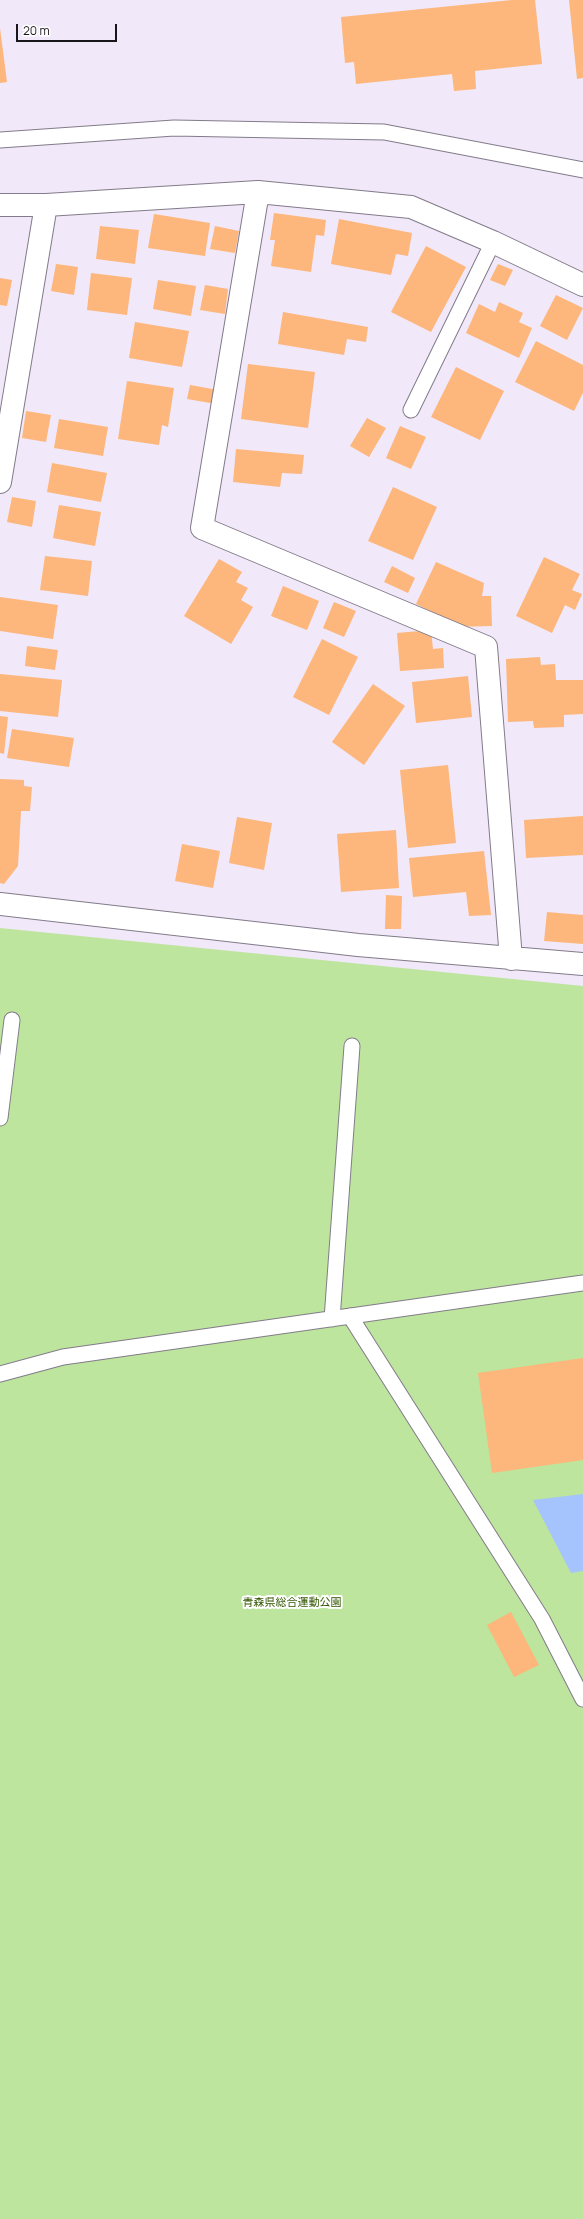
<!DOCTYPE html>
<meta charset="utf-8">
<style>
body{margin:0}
#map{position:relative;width:583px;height:2219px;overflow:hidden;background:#f1e8f9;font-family:Manrope,sans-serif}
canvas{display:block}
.scale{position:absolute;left:16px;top:24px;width:101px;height:18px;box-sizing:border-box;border:2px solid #19161b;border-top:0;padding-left:5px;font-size:12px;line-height:14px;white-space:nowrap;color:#19161b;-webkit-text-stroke:3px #fff;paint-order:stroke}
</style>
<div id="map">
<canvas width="583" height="2219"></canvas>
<div class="scale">20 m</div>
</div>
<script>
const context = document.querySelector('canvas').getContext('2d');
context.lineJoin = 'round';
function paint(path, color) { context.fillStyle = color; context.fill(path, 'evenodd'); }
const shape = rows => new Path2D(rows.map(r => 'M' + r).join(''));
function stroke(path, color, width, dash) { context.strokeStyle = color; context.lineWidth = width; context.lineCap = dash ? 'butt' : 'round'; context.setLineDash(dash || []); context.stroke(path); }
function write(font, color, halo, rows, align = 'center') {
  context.font = font + ' Manrope,"Noto Sans JP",sans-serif'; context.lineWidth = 4; context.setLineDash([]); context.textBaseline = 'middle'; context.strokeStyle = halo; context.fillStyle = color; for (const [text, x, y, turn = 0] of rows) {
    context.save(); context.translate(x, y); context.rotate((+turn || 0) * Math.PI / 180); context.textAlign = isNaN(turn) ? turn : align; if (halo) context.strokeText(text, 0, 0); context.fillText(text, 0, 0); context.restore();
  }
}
paint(shape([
 [0,928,583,986,583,2219,0,2219]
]), '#bde59e');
paint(shape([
 [583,1494,583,1571,571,1573,533,1500]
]), '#a5c3fd');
paint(shape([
 [512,0,535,0,542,64,475,71,476,89,454,91,452,74,356,84,354,62,345,63,341,17],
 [569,0,583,0,583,78,577,79],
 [0,28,7,82,0,83],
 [274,213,326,220,324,236,316,235,311,272,271,266,275,240,270,240],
 [154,214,210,223,205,256,148,248],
 [339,219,412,233,408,256,396,254,391,275,331,264],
 [100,226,139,230,135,264,96,259],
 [215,226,239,231,235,253,210,249],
 [426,246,466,267,431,332,391,312],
 [56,264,78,267,74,295,51,291],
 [498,264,513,270,505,286,490,280],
 [91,273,132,278,127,315,87,310],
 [0,278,12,280,7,306,0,305],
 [158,280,196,286,191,316,153,309],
 [205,285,228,289,225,314,200,310],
 [556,295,583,308,567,340,540,326],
 [499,302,523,313,519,322,532,328,519,358,466,333,479,304,495,312],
 [283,312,368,327,366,342,347,339,344,355,278,344],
 [135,322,189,331,182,367,129,358],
 [536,341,583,365,583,393,574,411,515,382],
 [248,364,315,372,308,428,241,419],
 [456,367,504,391,480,440,431,417],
 [127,381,174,388,168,427,162,425,159,445,118,439],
 [190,385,218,390,216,404,187,399],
 [26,411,51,415,46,442,22,438],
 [367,418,386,428,369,457,350,446],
 [59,419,108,427,103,456,54,448],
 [400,426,426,437,411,469,386,458],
 [236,449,304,455,302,474,282,473,280,487,233,482],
 [52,463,107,473,101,502,47,492],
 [393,487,437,507,413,560,368,541],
 [12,497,36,501,32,527,7,522],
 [59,505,101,512,95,546,53,538],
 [45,556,92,561,88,596,40,590],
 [544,557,580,574,572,590,582,594,575,610,565,605,552,633,516,616],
 [219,559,242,572,236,582,248,588,241,600,253,607,231,644,184,616],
 [436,562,484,583,482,596,491,596,492,626,454,627,454,623,416,604],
 [392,566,415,578,408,593,384,582],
 [283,586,319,601,307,630,271,616],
 [0,597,58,605,53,639,0,631],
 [334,602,356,611,344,637,323,628],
 [431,630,433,649,443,648,444,668,400,671,397,633],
 [322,639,358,657,329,715,293,697],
 [27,646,58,650,55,670,25,666],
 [540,657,541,665,555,664,556,680,583,680,583,714,564,715,564,727,534,728,533,721,508,722,506,659],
 [0,674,62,680,58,717,0,711],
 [468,676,472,717,416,723,412,682],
 [373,684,405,706,364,765,332,742],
 [0,716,8,717,4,754,0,753],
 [12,729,74,738,69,767,7,758],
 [448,765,456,843,408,848,400,770],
 [0,779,24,780,24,786,32,787,30,811,21,811,18,866,4,884,0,883],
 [583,816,583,855,526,858,524,820],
 [237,817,272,823,264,870,229,863],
 [396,830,399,888,341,892,337,834],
 [182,844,220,851,213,888,175,881],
 [484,851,491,915,469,916,466,892,413,897,409,858],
 [386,895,402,896,401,929,385,929],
 [547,912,583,915,583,944,544,941],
 [583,1358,583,1460,492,1473,478,1373],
 [511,1612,539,1665,514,1677,487,1625]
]), '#fdb67b');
const service = shape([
 [0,140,174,128,384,132,583,170],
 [411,410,493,242],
 [0,1118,12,1020],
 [350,1316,542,1619,583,1699],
 [332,1319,352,1046],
 [0,1374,63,1357,583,1283]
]);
const minor = shape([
 [258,192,202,528,486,647,511,959],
 [0,205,46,205,258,192,411,207,493,242,583,285],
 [0,482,46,205],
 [0,904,358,945,583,964]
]);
stroke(service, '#827b89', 17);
stroke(minor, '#827b89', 24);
stroke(service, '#fff', 15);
stroke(minor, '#fff', 22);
write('11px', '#325601', '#fff', [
 ["青森県総合運動公園",292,1603]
]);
</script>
